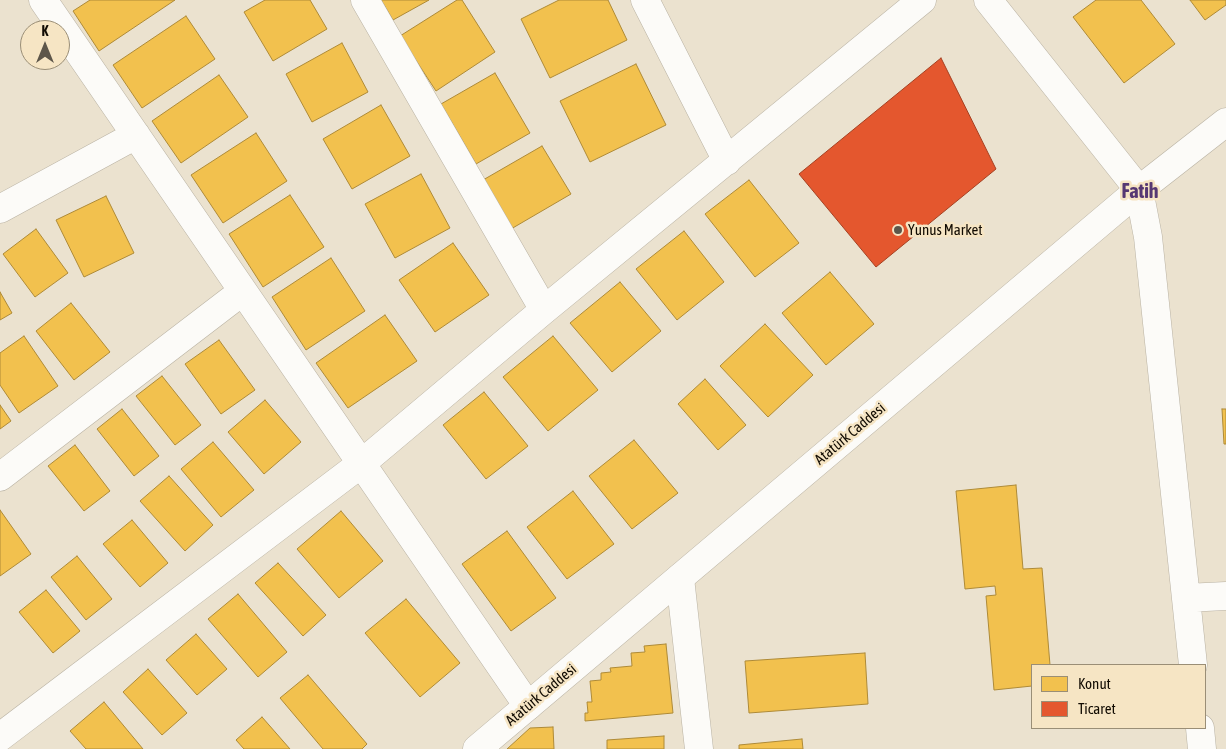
<!DOCTYPE html>
<meta charset="utf-8">
<style>
body{margin:0}
#map{position:relative;width:1226px;height:749px;overflow:hidden;background:#ebe2cf;font-family:"Asap Condensed",sans-serif}
canvas{display:block}
.legend{position:absolute;left:1031px;top:664px;width:175px;height:65px;box-sizing:border-box;background:#f6e5c4;border:1px solid #9a8e76;margin:0;padding:6px 9px;list-style:none;font-size:15px;color:#110b02}
.legend li{display:flex;align-items:center;gap:10px;height:25px}
.legend b{width:25px;border:1px solid #9a8e76}
.north{position:absolute;left:20px;top:20px;width:50px;height:50px;box-sizing:border-box;background:#f6e5c4;border:1px solid #9a8e76;border-radius:50%;rotate:0deg;font-size:14px;font-weight:700;line-height:20px;text-align:center;color:#110b02}
.north::after{content:'';display:block;margin:auto;width:18px;height:22px;background:#5d564a;clip-path:polygon(50% 0,100% 100%,50% 72%,0 100%)}
</style>
<div id="map">
<canvas width="1226" height="749"></canvas>
<ul class="legend">
<li><b style="height:14px;background:#f2c14e"></b>Konut</li>
<li><b style="height:14px;background:#e4572e"></b>Ticaret</li>
</ul>
<div class="north">K</div>
</div>
<script>
const context = document.querySelector('canvas').getContext('2d');
context.lineJoin = 'round';
function paint(path, color) { context.fillStyle = color; context.fill(path, 'evenodd'); }
const shape = rows => new Path2D(rows.map(r => 'M' + r).join(''));
function stroke(path, color, width, dash) { context.strokeStyle = color; context.lineWidth = width; context.lineCap = dash ? 'butt' : 'round'; context.setLineDash(dash || []); context.stroke(path); }
function write(font, color, halo, rows, align = 'center') {
  context.font = font + ' "Asap Condensed",sans-serif'; context.lineWidth = 5; context.setLineDash([]); context.textBaseline = 'middle'; context.strokeStyle = halo; context.fillStyle = color; for (const [text, x, y, turn = 0] of rows) {
    context.save(); context.translate(x, y); context.rotate((+turn || 0) * Math.PI / 180); context.textAlign = isNaN(turn) ? turn : align; if (halo) context.strokeText(text, 0, 0); context.fillText(text, 0, 0); context.restore();
  }
}
const homes = shape([
 [90,0,175,0,99,51,73,11,90,0],
 [265,0,310,0,327,29,273,61,244,12,265,0],
 [381,0,429,0,393,20,381,0],
 [457,0,462,0,495,52,436,91,400,36,457,0],
 [559,0,608,0,627,40,550,78,521,19,559,0],
 [1096,0,1141,0,1175,44,1124,83,1073,17,1096,0],
 [1190,0,1226,0,1226,5,1205,20,1190,0],
 [186,16,215,59,142,108,113,65,186,16],
 [342,43,368,92,312,122,286,74,342,43],
 [636,64,666,125,590,162,560,101,636,64],
 [495,73,530,133,476,164,441,104,495,73],
 [219,75,248,117,181,163,152,121,219,75],
 [381,105,410,156,352,189,323,139,381,105],
 [256,133,287,181,223,223,191,175,256,133],
 [542,146,571,194,511,229,483,180,542,146],
 [421,174,450,228,395,258,365,204,421,174],
 [749,180,799,243,755,277,705,214,749,180],
 [290,195,324,247,263,287,229,234,290,195],
 [106,196,134,253,84,277,56,220,106,196],
 [36,229,68,273,35,297,3,254,36,229],
 [684,231,724,282,677,320,636,269,684,231],
 [453,243,489,295,435,332,399,280,453,243],
 [331,258,365,311,306,350,272,297,331,258],
 [830,272,874,324,826,365,782,313,830,272],
 [620,282,661,331,612,372,570,323,620,282],
 [0,292,12,313,0,320,0,292],
 [71,303,110,352,74,380,36,331,71,303],
 [385,315,417,361,348,408,316,363,385,315],
 [765,324,813,375,768,417,720,366,765,324],
 [24,336,58,386,19,413,0,385,0,353,24,336],
 [553,336,598,390,548,431,503,377,553,336],
 [219,340,255,390,221,414,185,364,219,340],
 [162,376,201,425,175,445,136,396,162,376],
 [705,379,746,425,718,450,678,404,705,379],
 [484,392,528,446,486,479,443,425,484,392],
 [265,400,301,442,264,474,228,432,265,400],
 [0,405,11,421,0,429,0,405],
 [122,409,159,456,134,476,97,429,122,409],
 [1222,409,1226,409,1226,444,1224,444,1222,409],
 [634,440,678,493,632,529,589,476,634,440],
 [213,442,254,490,221,517,181,469,213,442],
 [75,445,110,491,84,511,48,466,75,445],
 [169,476,213,525,185,551,140,501,169,476],
 [1016,485,1023,569,1042,568,1050,665,1032,665,1032,693,1032,686,994,690,986,596,996,595,995,586,965,589,956,491,1016,485],
 [573,491,614,544,567,579,527,527,573,491],
 [0,510,31,554,0,576,0,510],
 [341,511,383,561,339,598,297,549,341,511],
 [132,520,168,563,140,587,103,544,132,520],
 [507,531,556,598,511,631,462,564,507,531],
 [77,556,112,599,86,620,51,577,77,556],
 [278,563,326,615,303,636,255,583,278,563],
 [46,590,80,631,53,653,19,612,46,590],
 [238,594,287,652,258,677,208,619,238,594],
 [406,599,460,663,420,697,365,633,406,599],
 [196,634,227,669,197,695,166,660,196,634],
 [666,644,673,713,585,721,585,713,588,713,587,702,592,702,590,681,601,680,601,673,611,672,610,668,632,666,631,653,645,652,644,646,666,644],
 [865,653,868,704,749,713,745,661,865,653],
 [148,669,187,713,162,735,123,692,148,669],
 [308,675,367,744,362,749,323,749,280,698,308,675],
 [104,702,143,749,86,749,70,731,104,702],
 [262,717,290,749,244,749,236,740,262,717],
 [553,727,554,749,507,749,530,728,553,727],
 [664,736,664,749,607,749,607,740,664,736],
 [802,739,803,749,739,749,739,745,802,739]
]);
paint(homes, '#f2c14e');
stroke(homes, '#ae8a37', 1);
const shops = shape([
 [941,58,996,169,876,267,799,174,941,58]
]);
paint(shops, '#e4572e');
stroke(shops, '#a54021', 1);
const street = shape([
 [43,0,528,706],
 [365,0,544,310],
 [645,0,727,161],
 [988,0,1139,190,1148,237,1193,665],
 [0,209,136,135],
 [0,477,243,291],
 [680,578,699,749],
 [1186,598,1226,596],
 [1200,728,1202,749],
 [0,737,362,463,544,310,922,0]
]);
const secondary = shape([
 [477,749,1139,190,1226,122]
]);
stroke(street, '#b8b1a2', 29);
stroke(secondary, '#b8b1a2', 29);
stroke(street, '#fcfbf8', 28);
stroke(secondary, '#fcfbf8', 28);
for (const [x, y, r, color] of [
 [898,230,5,"#5d564a"]
]) { const dot = new Path2D(); dot.arc(x, y, r, 0, 2 * Math.PI); context.fillStyle = color; context.fill(dot); stroke(dot, '#f6e5c4', 2); }
write('15px', '#110b02', '#f6e5c4', [
 ["Yunus Market",908,230]
], 'left');
write('15px', '#110b02', '#f6e5c4', [
 ["Atatürk Caddesi",850,434,-40],
 ["Atatürk Caddesi",541,695,-40]
]);
write('bold 20px', '#563872', '#f6e5c4', [
 ["Fatih",1140,192]
]);
</script>
